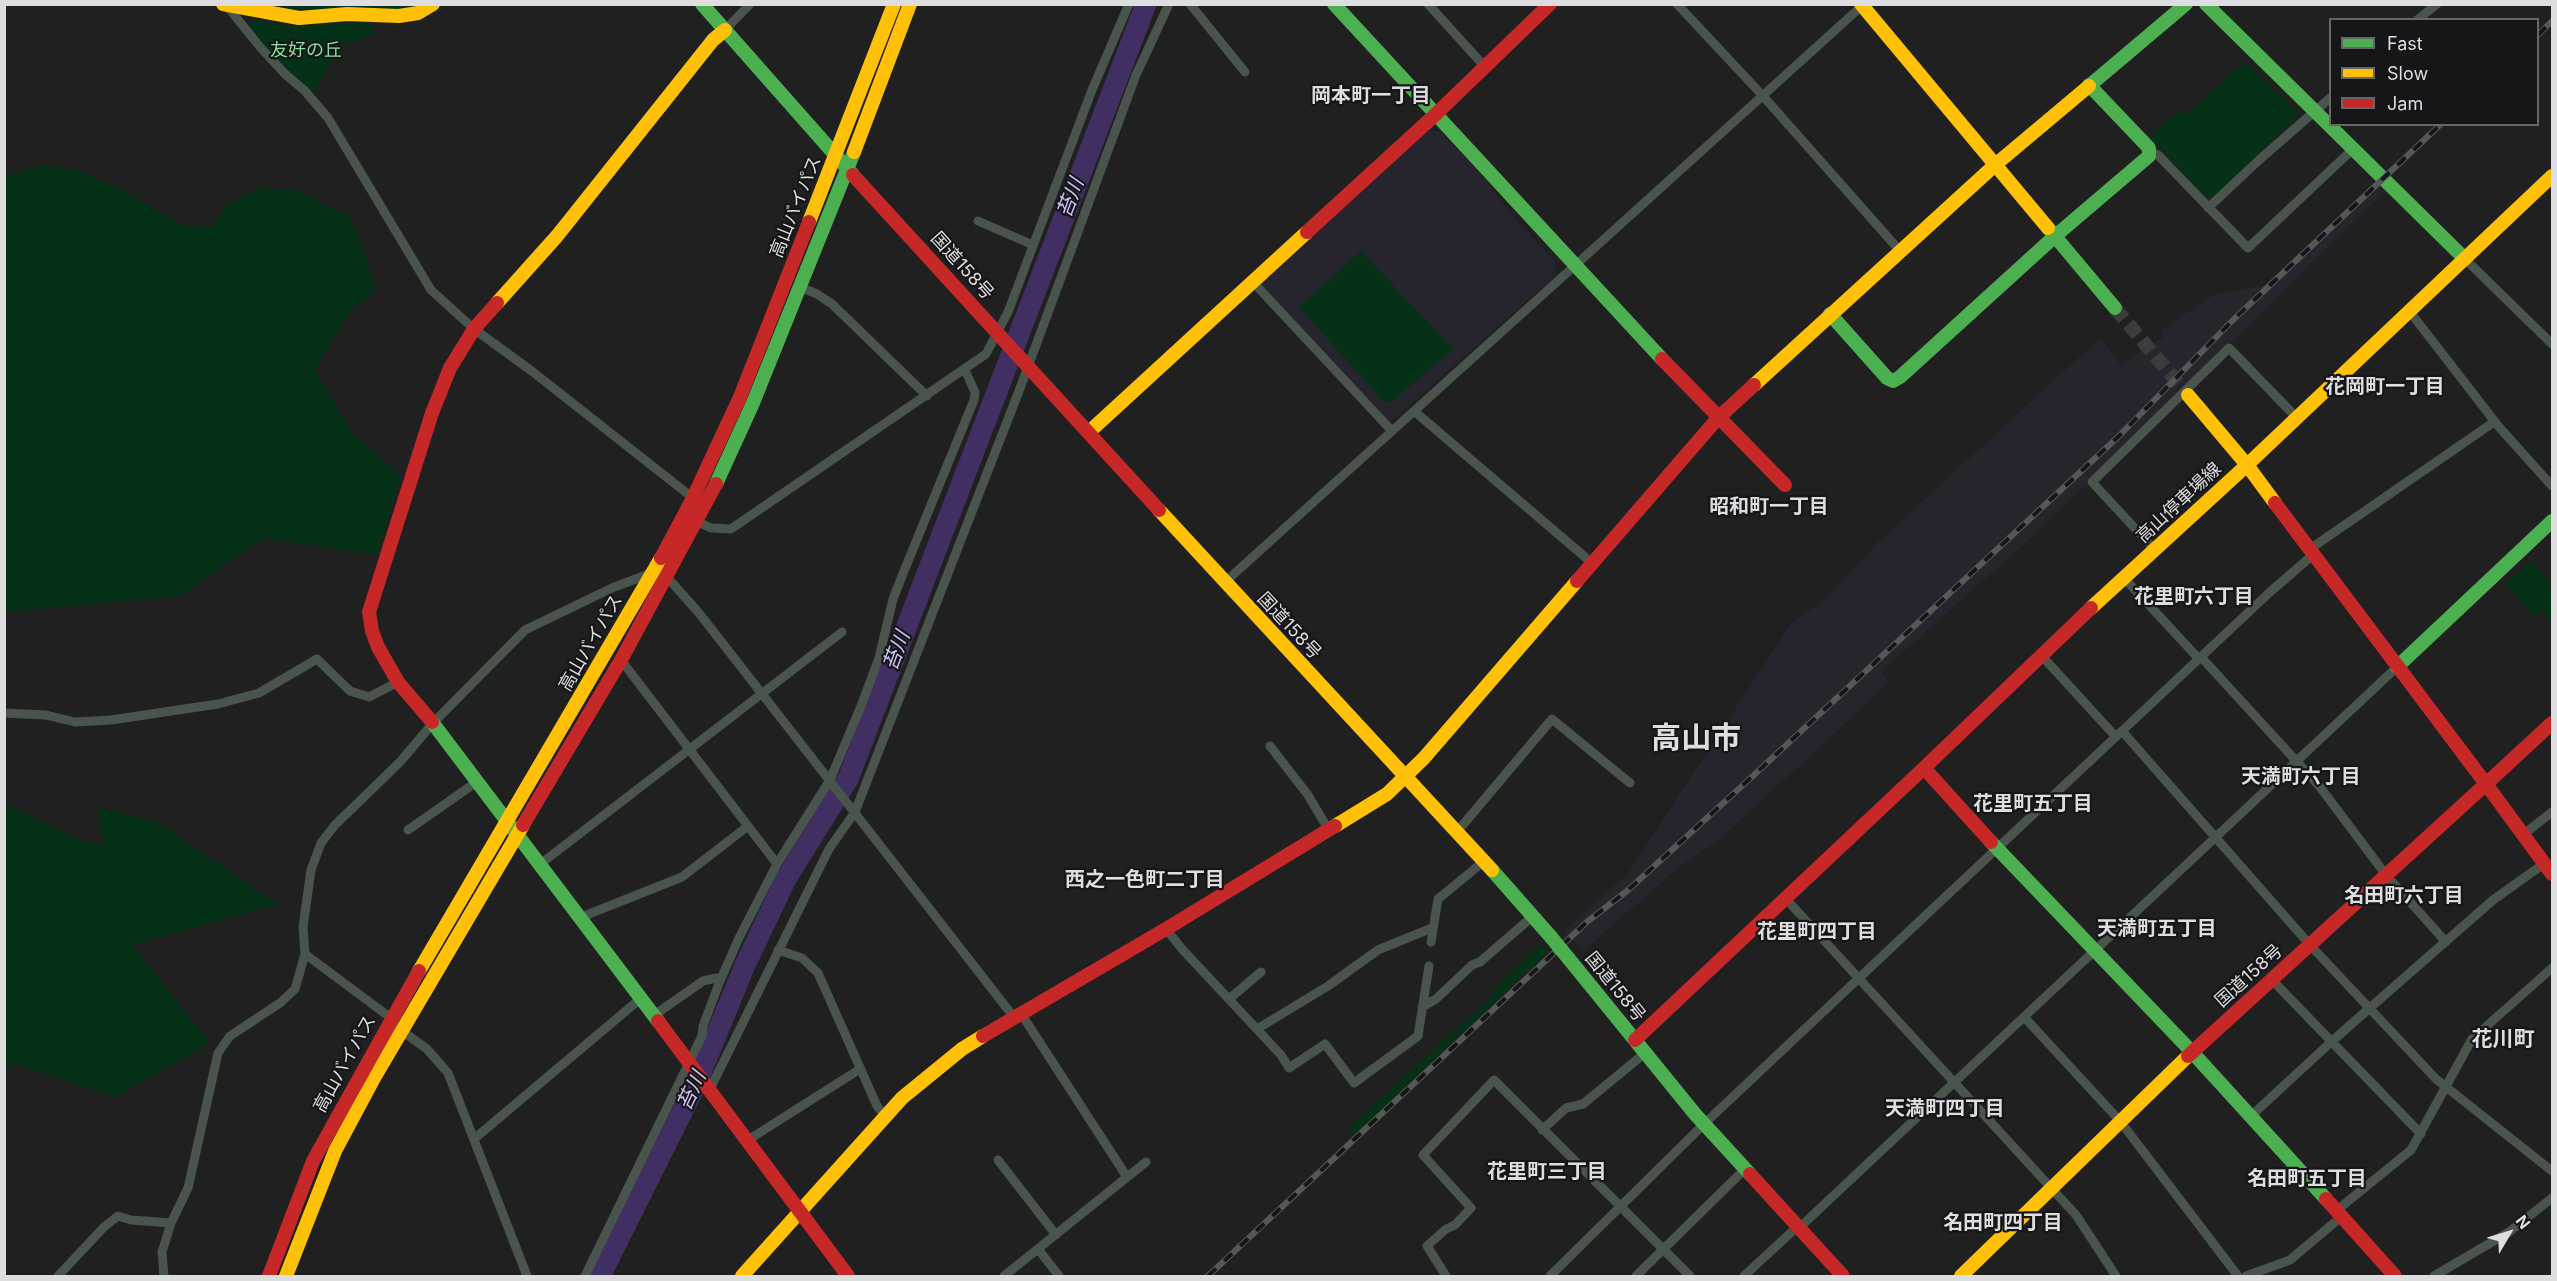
<!DOCTYPE html>
<meta charset="utf-8">
<style>
body{margin:0}
#map{position:relative;width:2557px;height:1281px;overflow:hidden;background:#202021;font-family:Inter,sans-serif}
canvas{display:block}
.frame{position:absolute;inset:0;border:6px solid #dedde0;pointer-events:none}
.legend{position:absolute;left:2329px;top:18px;width:210px;height:108px;box-sizing:border-box;background:#161619;border:2px solid #666669;margin:0;padding:8px 10px;list-style:none;font-size:18px;color:#dedde0}
.legend li{display:flex;align-items:center;gap:12px;height:30px}
.legend b{width:30px;border:2px solid #666669}
.north{position:absolute;left:2479px;top:1203px;width:60px;height:60px;-webkit-text-stroke:4px #161619;paint-order:stroke;rotate:52deg;font-size:16px;font-weight:700;line-height:24px;text-align:center;color:#dedde0}
.north::after{content:'';display:block;margin:auto;width:21px;height:27px;background:#dedde0;clip-path:polygon(50% 0,100% 100%,50% 72%,0 100%)}
</style>
<div id="map">
<canvas width="2557" height="1281"></canvas>
<div class="frame"></div>
<ul class="legend">
<li><b style="height:8px;background:#4caf50"></b>Fast</li>
<li><b style="height:8px;background:#ffc107"></b>Slow</li>
<li><b style="height:8px;background:#c62828"></b>Jam</li>
</ul>
<div class="north">N</div>
</div>
<script>
const context = document.querySelector('canvas').getContext('2d');
context.lineJoin = 'round';
function paint(path, color) { context.fillStyle = color; context.fill(path, 'evenodd'); }
const shape = rows => new Path2D(rows.map(r => 'M' + r).join(''));
function stroke(path, color, width, dash) { context.strokeStyle = color; context.lineWidth = width; context.lineCap = dash ? 'butt' : 'round'; context.setLineDash(dash || []); context.stroke(path); }
function write(font, color, halo, rows, align = 'center') {
  context.font = font + ' Inter,"Noto Sans JP",sans-serif'; context.lineWidth = 4.5; context.setLineDash([]); context.textBaseline = 'middle'; context.strokeStyle = halo; context.fillStyle = color; for (const [text, x, y, turn = 0] of rows) {
    context.save(); context.translate(x, y); context.rotate((+turn || 0) * Math.PI / 180); context.textAlign = isNaN(turn) ? turn : align; if (halo) context.strokeText(text, 0, 0); context.fillText(text, 0, 0); context.restore();
  }
}
paint(shape([
 [1428,131,1440,131,1482,176,1515,219,1555,261,1556,275,1390,422,1262,285,1262,281],
 [2377,181,2385,191,2032,537,1881,672,1890,682,1720,839,1678,868,1583,951,1564,931,1628,873,1790,625,1825,599,1877,543,2100,338,2121,365,2163,337,2161,330,2215,294,2263,286]
]), '#26242c');
paint(shape([
 [270,5,421,5,403,10,304,10],
 [256,19,290,26,370,22,374,35,339,45,315,93,285,68,252,31,249,25],
 [2244,62,2296,110,2297,116,2212,198,2206,198,2150,137,2180,110,2186,115],
 [44,165,78,171,118,188,184,226,212,227,228,204,261,188,296,190,352,218,376,288,346,317,315,370,351,431,401,475,377,555,264,538,180,596,5,612,5,176],
 [1361,251,1453,349,1391,402,1384,402,1299,307],
 [2532,561,2552,586,2552,622,2542,609,2533,616,2505,582],
 [5,804,77,839,105,846,97,807,157,822,278,904,132,945,210,1043,115,1097,11,1062,5,1073],
 [1541,944,1548,952,1354,1135,1348,1128,1488,1000,1499,985]
]), '#053217');
stroke(shape([
 [600,1276,697,1082,745,965,786,879,848,779,1146,4]
]), '#412f63', 21);
stroke(shape([
 [2115,308,2188,395]
]), '#3c3c3e', 14, [14, 7]);
stroke(shape([
 [1190,4,1245,72],
 [1428,4,1485,67],
 [1677,4,1763,96,1900,251],
 [227,6,260,47,285,74,305,91,328,118,431,290,474,329,533,372,693,498],
 [2417,20,2437,4],
 [725,30,750,4],
 [2151,152,2158,155,2248,248,2353,149],
 [2208,208,2259,160,2330,98],
 [978,221,1033,245],
 [2465,259,2552,344],
 [1252,281,1392,431],
 [800,287,817,294,832,304,927,396],
 [2410,312,2499,427,2552,486],
 [1414,411,1592,563],
 [698,522,711,528,731,529,986,354,1008,312,1092,90,1129,4],
 [2310,549,2494,422],
 [2155,550,2092,482,2229,348,2297,418],
 [2124,578,2199,659],
 [1224,583,1864,4],
 [2041,655,2116,737],
 [2201,657,2320,787,2386,875,2446,942],
 [621,660,777,864],
 [4,713,46,715,75,722,111,720,218,704,259,693,317,659,350,691,369,697,398,682],
 [2122,731,2310,945,2436,1079,2552,1171],
 [1270,746,1308,795,1328,829],
 [408,830,478,781],
 [1456,833,1552,719,1630,783],
 [2524,834,2552,812],
 [539,865,842,632],
 [1786,899,2076,1215,2116,1276],
 [579,918,682,877,748,826],
 [1166,929,1182,949,1281,1055,1289,1068,1325,1044,1354,1083,1418,1036,1429,966],
 [1431,942,1438,899,1483,862],
 [778,950,802,958,818,973,877,1106,885,1116],
 [305,954,391,1018],
 [2272,980,2421,1134],
 [1229,999,1261,972],
 [1422,1007,1436,999,1472,965,1480,962,1533,916],
 [1020,1012,1127,1177],
 [653,1016,703,981,716,978,720,981],
 [2025,1018,2120,1121,2238,1276],
 [1257,1029,1328,986,1378,950,1432,928],
 [402,1031,427,1049,448,1073,527,1276],
 [710,1089,829,849,855,812,1019,391,1136,75,1169,4],
 [2251,1116,2331,1042,2493,900,2545,863],
 [1542,1130,1566,1108,1583,1104,1645,1053],
 [474,1139,640,999],
 [748,1140,860,1069],
 [998,1160,1056,1235],
 [2336,1211,2411,1150,2472,1039,2552,968],
 [1799,1228,2397,667],
 [1038,1249,1059,1276],
 [58,1276,104,1227,118,1216,131,1220,171,1223],
 [164,1276,162,1252,171,1223,188,1188,218,1053,230,1036,280,1003,295,989,305,954,303,927,311,870,321,843,335,825,400,762,433,723,525,630,612,588,654,572,667,577,699,613,1013,1016],
 [585,1276,702,1036,703,1026,720,981,739,938,777,864,830,780,861,706,879,658,893,599,904,571,974,400,975,392,965,370],
 [1004,1276,1146,1162],
 [1446,1276,1427,1246,1446,1229,1455,1225,1471,1208,1423,1155,1494,1080,1690,1276],
 [1550,1276,1704,1124,1859,978,2270,592,2314,554],
 [1636,1276,1745,1169],
 [1744,1276,1798,1226],
 [2246,1276,2290,1260,2341,1217],
 [2434,1276,2509,1232,2552,1198]
]), '#49544c', 9);
stroke(shape([
 [702,4,853,175],
 [1334,4,1662,359],
 [2206,4,2465,259],
 [2089,86,2186,4],
 [2048,228,2115,308],
 [1830,314,1887,378,1893,381,1900,377,2054,237,2149,156,2149,148,2089,85],
 [716,484,753,403,854,152],
 [2397,667,2552,521],
 [432,722,658,1021],
 [1991,842,2192,1052,2326,1199],
 [1492,870,1551,937],
 [1569,959,1695,1114,1750,1174]
]), '#4caf50', 14);
stroke(shape([
 [223,4,299,18,347,14,399,16,418,13,433,4],
 [1861,4,2048,228],
 [854,152,910,4],
 [809,222,894,4],
 [497,303,557,236,713,40,725,30],
 [1754,385,1995,165,2089,86],
 [2188,395,2247,465,2552,176],
 [1089,432,1307,232],
 [1159,510,1492,870],
 [2091,608,2247,465,2275,503],
 [1335,826,1387,794,1424,758,1577,581],
 [419,971,661,558],
 [286,1276,335,1151,374,1078,523,825],
 [742,1276,902,1098,962,1049,983,1036],
 [1961,1276,2188,1056]
]), '#ffc107', 14);
stroke(shape([
 [853,175,1159,510],
 [1307,232,1436,114,1550,4],
 [1662,359,1785,485],
 [2275,503,2486,784],
 [661,558,693,498,740,397,809,222],
 [1577,581,1718,418,1754,385],
 [432,722,398,682,378,647,372,631,369,612,432,413,450,368,474,329,497,303],
 [1924,768,2091,608],
 [2486,784,2552,723],
 [523,825,621,660,716,484],
 [658,1021,848,1276],
 [983,1036,1166,929,1335,826],
 [1635,1040,1924,768,1991,842],
 [2188,1056,2486,784,2552,874],
 [1750,1174,1843,1276],
 [2326,1199,2395,1276],
 [269,1276,313,1161,419,971]
]), '#c62828', 14);
const rail = shape([
 [2538,35,2552,21],
 [1208,1276,1588,921,1627,891,1755,774,2119,436,2233,320,2441,124]
]);
stroke(rail, '#545956', 6);
stroke(rail, '#161619', 4, [11]);
stroke(shape([
 [1551,937,1569,959]
]), '#4caf50', 14);
write('18px', '#89de9d', '#161619', [
 ["友好の丘",306,51]
]);
write('18px', '#dedde0', '#161619', [
 ["高山バイパス",796,207,-68],
 ["国道158号",962,266,48],
 ["高山停車場線",2179,503,-43],
 ["国道158号",1289,626,47],
 ["高山バイパス",591,643,-60],
 ["国道158号",2249,976,-42],
 ["国道158号",1615,987,51],
 ["高山バイパス",345,1064,-61]
]);
write('bold 20px', '#dedde0', '#161619', [
 ["岡本町一丁目",1371,96],
 ["花岡町一丁目",2385,387],
 ["昭和町一丁目",1769,507],
 ["花里町六丁目",2194,597],
 ["天満町六丁目",2301,777],
 ["花里町五丁目",2033,804],
 ["西之一色町二丁目",1145,880],
 ["名田町六丁目",2404,896],
 ["天満町五丁目",2157,929],
 ["花里町四丁目",1817,932],
 ["天満町四丁目",1945,1109],
 ["花里町三丁目",1547,1172],
 ["名田町五丁目",2307,1179],
 ["名田町四丁目",2003,1223]
]);
write('italic 20px', '#d3c4fa', '#161619', [
 ["苔川",1071,198,-69],
 ["苔川",897,651,-69],
 ["苔川",692,1091,-65]
]);
write('bold 21px', '#dedde0', '#161619', [
 ["花川町",2503,1040]
]);
write('bold 30px', '#dedde0', '#161619', [
 ["高山市",1696,739]
]);
</script>
